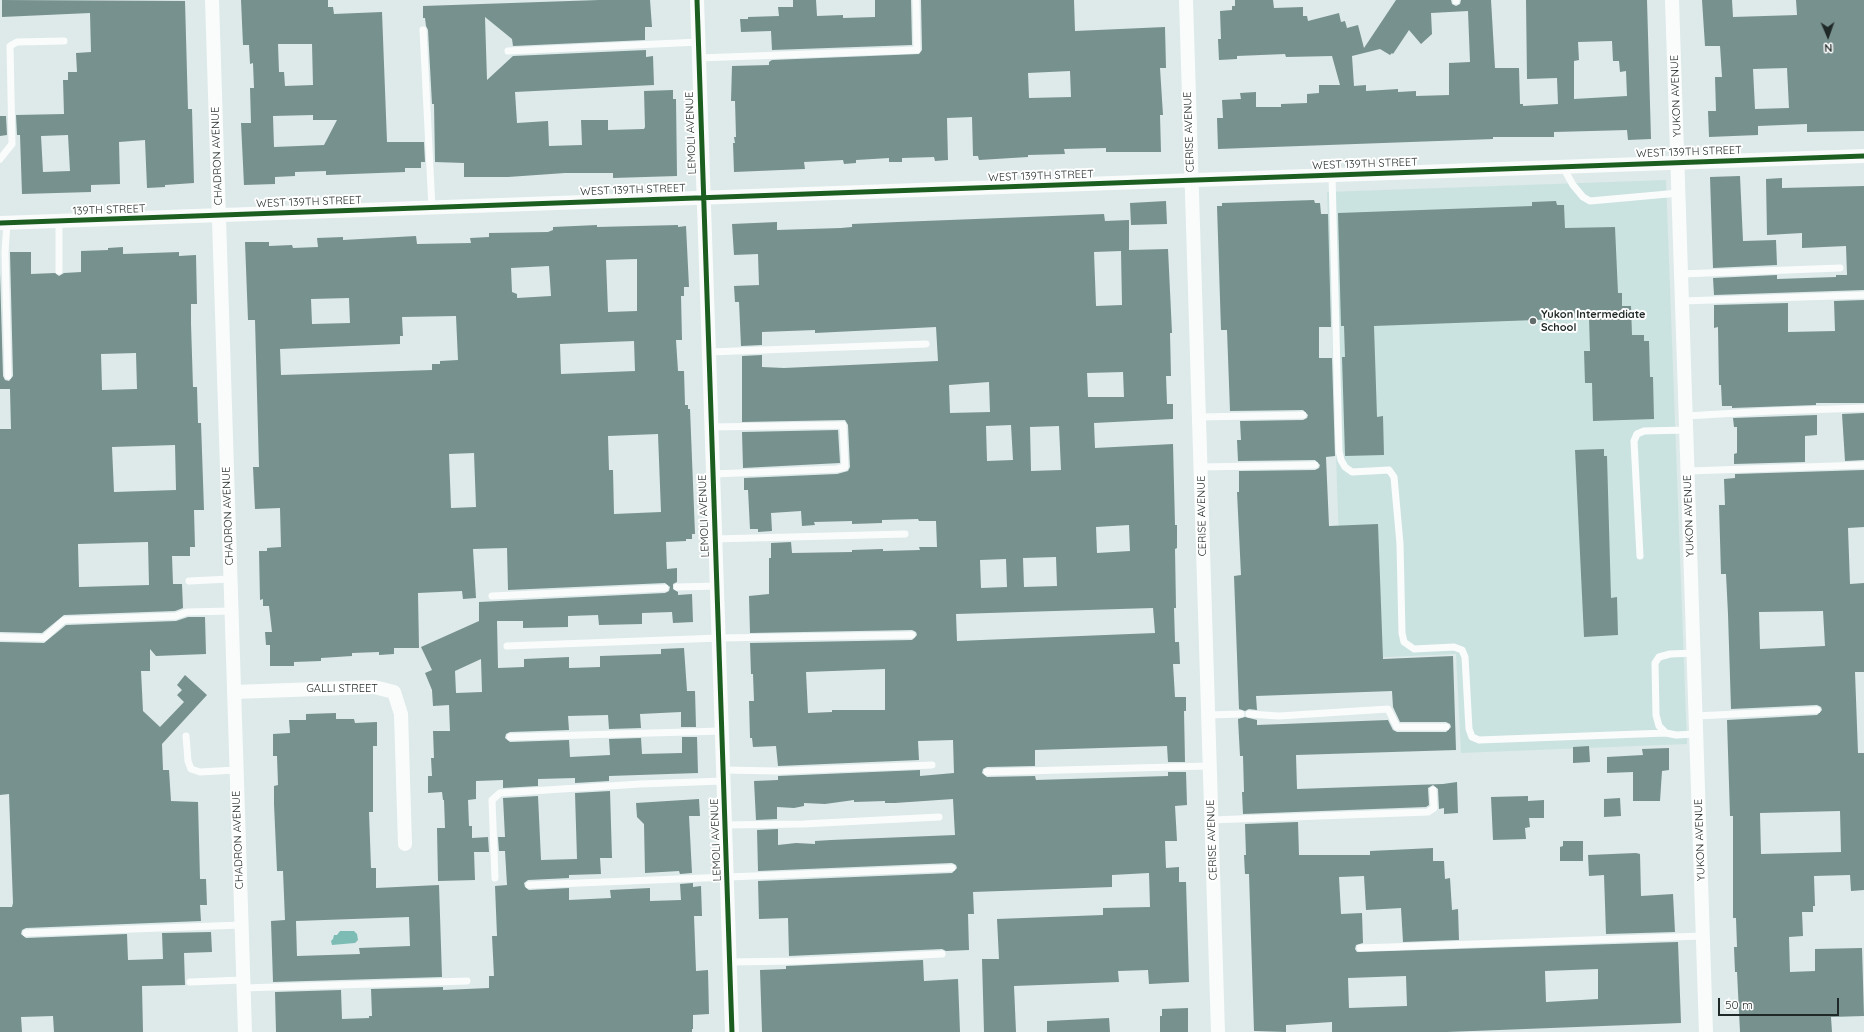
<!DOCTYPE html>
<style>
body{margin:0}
#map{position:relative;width:1864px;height:1032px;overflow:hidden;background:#ddeae9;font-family:Quicksand,sans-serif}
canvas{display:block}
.north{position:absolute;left:1808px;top:16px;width:40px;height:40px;-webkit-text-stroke:3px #fff;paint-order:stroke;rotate:178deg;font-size:11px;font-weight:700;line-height:16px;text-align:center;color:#1f2927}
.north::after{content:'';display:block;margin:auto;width:14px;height:18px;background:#1f2927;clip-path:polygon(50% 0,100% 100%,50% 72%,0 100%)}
.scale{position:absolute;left:1718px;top:998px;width:121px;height:18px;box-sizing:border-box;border:2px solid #1f2927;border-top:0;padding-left:5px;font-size:12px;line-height:14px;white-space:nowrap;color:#1f2927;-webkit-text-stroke:3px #fff;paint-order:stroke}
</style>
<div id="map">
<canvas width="1864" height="1032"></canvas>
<div class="north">N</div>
<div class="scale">50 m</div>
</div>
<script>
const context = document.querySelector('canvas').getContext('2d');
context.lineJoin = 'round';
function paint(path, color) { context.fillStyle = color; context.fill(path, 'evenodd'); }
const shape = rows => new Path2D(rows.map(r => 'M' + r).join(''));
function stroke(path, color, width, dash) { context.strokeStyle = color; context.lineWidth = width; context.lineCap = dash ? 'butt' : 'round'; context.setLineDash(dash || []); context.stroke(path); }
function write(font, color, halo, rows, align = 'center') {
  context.font = font + ' Quicksand,sans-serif'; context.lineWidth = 4; context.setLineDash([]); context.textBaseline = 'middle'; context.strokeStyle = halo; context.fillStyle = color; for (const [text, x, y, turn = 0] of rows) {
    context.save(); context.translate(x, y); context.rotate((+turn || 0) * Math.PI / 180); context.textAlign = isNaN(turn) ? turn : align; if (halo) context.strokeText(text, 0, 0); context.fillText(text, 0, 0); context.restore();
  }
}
paint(shape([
 [1666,180,1687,744,1461,753,1456,654,1343,659,1327,192]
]), '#cbe3e0');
paint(shape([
 [340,931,354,931,357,934,358,940,355,943,332,945,331,941,333,939,334,935,337,935]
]), '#7dbcb5');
paint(shape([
 [2,0,185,1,188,109,192,109,194,183,165,185,165,187,147,188,145,140,119,142,120,184,91,185,91,192,22,194,20,135,17,135,16,115,64,114,63,80,68,80,68,72,77,72,76,53,91,52,90,13,2,17],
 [68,135,70,171,43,172,41,136],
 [241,0,328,0,328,7,333,7,334,14,382,12,387,142,424,142,425,162,421,162,421,168,405,168,405,172,326,175,326,171,295,172,295,176,275,177,275,184,244,185,241,123,251,123,250,88,254,88,253,63,250,64,249,45,243,45],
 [278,44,312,44,313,85,285,86,284,72,279,72],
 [313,115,313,120,337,120,324,145,274,147,273,116],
 [599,0,650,0,652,27,645,27,645,40,513,46,512,39,485,17,487,80,513,56,646,50,646,57,653,56,654,85,515,92,517,123,548,121,549,146,582,145,581,120,608,120,608,130,644,129,645,127,644,91,673,90,673,99,676,99,677,176,613,178,613,173,565,173,508,177,464,177,464,163,435,162,434,104,432,104,428,30,426,26,425,18,423,18,423,6],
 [793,0,816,0,817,16,843,15,843,18,875,17,875,0,911,0,912,45,772,50,771,31,741,32,740,19,748,19,748,17,779,16,778,7,793,7],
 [921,0,1074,0,1075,31,1165,27,1166,68,1160,68,1163,115,1160,115,1161,152,1106,152,1106,148,1064,149,1065,154,1028,155,1028,157,979,160,978,156,973,156,972,117,947,118,948,160,935,161,934,157,902,158,902,162,889,162,889,158,856,160,856,163,844,164,843,160,804,162,805,169,734,172,733,143,735,143,734,137,736,137,735,101,731,101,732,66,769,65,769,62,772,60,919,54,922,50],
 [1070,71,1071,97,1029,98,1028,73],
 [1235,0,1273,0,1274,8,1303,7,1303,16,1307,16,1308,21,1339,13,1341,22,1345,21,1347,28,1358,25,1364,48,1396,0,1451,0,1452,4,1456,6,1460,4,1461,0,1491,0,1495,68,1519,68,1520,104,1523,104,1523,106,1558,104,1557,78,1527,79,1526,0,1647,0,1651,139,1628,140,1627,130,1591,131,1554,132,1554,137,1493,137,1493,139,1218,149,1217,118,1223,118,1222,100,1241,99,1240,93,1256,92,1256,107,1281,107,1281,104,1307,103,1307,94,1319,93,1319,85,1340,85,1332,56,1286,57,1285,54,1237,56,1237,59,1219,60,1218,39,1221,39,1220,11,1232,10,1232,6,1235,6],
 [1468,11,1470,62,1449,63,1449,95,1416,96,1416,91,1398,92,1398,89,1366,91,1366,85,1354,86,1352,56,1380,49,1390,55,1392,53,1393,54,1409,30,1421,44,1432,34,1431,13],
 [1612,41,1613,61,1619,61,1620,72,1626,71,1627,96,1574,99,1574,61,1579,60,1578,42],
 [1702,0,1732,0,1733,17,1797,15,1796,0,1864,0,1864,131,1807,132,1807,124,1758,126,1758,135,1709,137,1708,111,1716,111,1715,77,1722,77,1720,46,1705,46],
 [1787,68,1789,108,1755,109,1753,69],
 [0,116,6,116,7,135,0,136],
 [1740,176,1743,241,1776,240,1777,265,1713,268,1710,177],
 [1782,178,1782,188,1864,186,1864,290,1714,295,1713,278,1777,275,1777,279,1836,277,1836,275,1847,275,1846,246,1802,248,1802,233,1767,235,1766,179],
 [1314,200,1315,203,1320,203,1321,214,1328,214,1331,327,1319,327,1319,358,1332,358,1335,456,1326,457,1329,526,1378,524,1383,659,1453,656,1456,750,1296,755,1297,789,1443,784,1457,782,1458,813,1444,814,1444,808,1439,809,1438,789,1433,785,1428,788,1429,805,1426,807,1243,814,1242,792,1244,792,1243,756,1240,756,1238,719,1245,717,1257,720,1257,725,1388,720,1393,730,1397,732,1446,732,1451,727,1450,724,1446,722,1400,722,1393,707,1392,691,1256,696,1257,710,1249,709,1245,711,1239,709,1234,576,1241,575,1237,492,1239,492,1239,471,1315,470,1319,468,1320,465,1315,460,1238,461,1237,440,1241,440,1240,421,1303,420,1307,418,1308,415,1303,410,1230,411,1227,330,1221,330,1217,206,1222,206,1222,203],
 [1166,201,1167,224,1131,225,1130,203],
 [1556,201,1557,205,1564,205,1565,228,1615,227,1618,293,1622,293,1622,306,1631,306,1632,335,1644,335,1644,341,1649,341,1650,377,1653,377,1654,419,1593,421,1592,383,1585,383,1584,351,1590,351,1589,318,1374,326,1377,417,1383,416,1384,455,1345,456,1342,357,1345,357,1344,326,1341,326,1338,213,1532,206,1532,202],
 [1104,214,1105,221,1129,220,1129,250,1168,249,1172,333,1170,333,1171,376,1166,376,1167,404,1173,404,1173,419,1094,423,1095,448,1173,444,1175,525,1177,525,1177,548,1175,549,1176,608,1174,608,1175,642,1179,642,1180,664,1173,664,1175,697,1186,697,1186,711,1184,711,1185,762,1168,762,1167,746,1035,750,1035,766,987,767,983,769,982,773,987,777,1035,776,1036,780,1168,776,1168,772,1186,772,1187,805,1175,806,1177,841,1165,841,1166,868,1179,867,1179,882,1186,882,1189,982,1149,984,1148,970,1118,971,1119,982,1014,986,1016,1032,984,1032,982,959,999,959,997,919,1103,915,1103,908,1150,907,1149,873,1112,875,1112,887,973,892,974,914,968,914,969,950,946,951,942,949,789,956,788,918,759,919,758,881,952,873,957,868,956,865,952,863,758,871,757,830,778,829,778,845,796,843,815,844,815,841,831,840,955,835,954,818,953,799,895,803,885,803,885,801,854,802,854,800,825,804,804,803,804,806,794,808,777,807,777,819,756,820,754,781,778,780,778,776,920,770,920,776,954,773,953,740,918,741,919,760,778,766,776,746,753,747,752,738,750,738,749,701,754,701,753,674,751,674,750,643,912,640,917,635,916,632,912,630,750,633,749,596,769,594,769,558,771,558,771,543,791,542,792,553,852,552,852,550,883,549,883,551,920,550,919,547,937,547,936,521,919,521,918,519,882,520,882,523,852,524,852,521,814,522,815,525,802,526,801,511,771,513,772,531,758,532,758,529,750,529,748,490,744,490,744,478,837,474,848,471,850,467,848,425,845,420,742,422,742,356,762,355,762,367,784,368,938,361,936,327,815,333,815,330,762,332,762,345,741,346,739,302,735,302,734,286,759,285,758,254,734,255,732,224,777,222,777,230,841,228,852,227,852,224,898,222],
 [1121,251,1122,305,1096,306,1094,252],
 [1123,372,1124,397,1088,397,1087,373],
 [989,382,990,412,950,413,949,385],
 [1011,425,1013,460,987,461,986,426],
 [1059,426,1061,470,1031,471,1030,427],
 [1129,525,1130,551,1097,553,1096,527],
 [1056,557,1057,586,1024,587,1023,558],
 [1006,559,1007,587,981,588,980,560],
 [1153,608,1155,633,957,641,956,614],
 [885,669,885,710,832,710,832,712,808,713,806,672],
 [597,225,597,227,678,225,678,227,686,226,689,287,684,287,684,296,681,296,682,340,676,340,678,371,684,371,685,405,688,405,688,409,690,409,695,534,692,534,692,539,686,539,686,541,666,542,667,569,677,568,677,582,673,584,673,589,678,592,678,595,692,594,693,622,673,623,672,612,642,613,642,624,599,625,598,615,568,616,568,627,523,628,523,621,497,621,498,668,524,667,524,659,569,657,569,668,600,667,600,656,661,654,661,649,684,648,687,691,695,691,696,727,681,727,681,712,640,714,641,728,609,729,608,715,568,716,569,730,510,732,506,734,505,738,510,742,569,740,570,757,610,755,609,739,641,738,642,754,682,753,682,737,697,737,698,773,609,776,609,781,575,783,575,778,538,779,538,786,503,788,503,780,476,781,476,799,468,800,469,826,472,826,472,838,488,837,489,852,474,852,475,880,438,881,437,828,445,828,444,800,443,800,442,792,428,793,428,776,432,776,431,758,434,758,433,731,450,731,449,705,433,706,432,690,425,673,432,670,421,647,479,621,479,602,665,593,669,591,670,587,665,583,508,590,507,548,473,549,476,598,463,599,462,591,418,593,419,648,394,648,394,654,379,655,379,652,352,653,352,656,321,658,321,661,294,662,294,666,270,666,270,645,266,645,265,632,272,632,269,606,263,606,263,599,260,600,259,551,267,551,267,548,281,547,280,508,255,509,253,467,259,467,255,320,248,320,245,242,269,242,269,246,292,245,293,248,318,247,317,238,343,237,343,240,416,236,417,244,471,243,470,238,489,237,489,233,548,232,553,230,553,227],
 [637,259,637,311,608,312,606,260],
 [549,266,551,296,517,298,517,294,512,292,511,268],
 [349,298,350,323,312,324,311,299],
 [456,316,458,360,440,361,440,364,432,364,432,370,281,375,280,349,400,344,400,336,403,336,402,317],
 [634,341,635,371,561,374,560,344],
 [658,434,661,512,614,514,613,470,609,470,608,436],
 [474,453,476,507,451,508,449,454],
 [481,659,482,692,456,693,455,671],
 [123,247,123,254,179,252,179,256,196,255,197,304,191,304,191,324,193,387,197,387,198,423,201,423,204,510,194,510,195,547,190,547,190,556,172,556,173,584,182,584,183,608,175,611,64,615,42,633,0,632,0,429,11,429,10,389,0,389,0,272,3,376,5,380,9,381,13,376,10,252,31,252,31,274,55,273,59,276,64,273,81,272,81,251,108,250,108,248],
 [136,353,137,389,102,390,101,354],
 [175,445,176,490,114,492,112,447],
 [148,542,149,585,79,587,78,544],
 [1864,300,1864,403,1816,403,1816,405,1732,408,1732,406,1722,406,1721,385,1719,385,1718,327,1714,328,1714,305,1788,303,1788,332,1835,331,1834,301],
 [1864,413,1864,460,1845,461,1842,414],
 [1817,415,1817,435,1805,436,1805,462,1734,464,1734,454,1737,453,1737,427,1734,427,1733,418],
 [838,430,840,463,743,468,742,432],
 [1604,449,1604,456,1607,456,1611,598,1617,597,1618,635,1584,637,1575,450],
 [1864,470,1864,527,1848,528,1850,584,1864,583,1864,672,1855,672,1858,753,1864,753,1864,890,1851,891,1850,875,1814,876,1815,906,1813,906,1813,912,1802,912,1803,936,1789,937,1790,972,1815,971,1815,949,1862,948,1864,1016,1831,1017,1832,1032,1740,1032,1737,972,1735,972,1734,947,1737,947,1736,918,1733,918,1733,816,1730,816,1727,720,1817,715,1822,710,1821,707,1817,705,1731,709,1728,614,1726,574,1721,574,1719,505,1725,505,1724,479,1735,478,1735,474],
 [1823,611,1825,646,1760,649,1759,612],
 [1840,811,1841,852,1761,854,1760,813],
 [188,617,205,617,206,654,156,656,150,649,150,671,141,671,143,711,160,727,184,702,177,695,182,690,177,685,185,675,207,695,162,744,163,770,169,770,171,801,198,802,200,879,206,879,207,905,200,905,201,921,26,928,22,930,21,934,26,938,127,934,128,960,163,959,162,933,211,932,212,952,184,953,185,985,142,986,143,1032,54,1032,53,1016,21,1017,22,1032,0,1032,0,907,12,907,13,903,9,794,0,795,0,642,44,643,66,625,176,621],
 [336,713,336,719,354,719,355,723,377,722,377,746,373,746,373,812,369,812,371,868,376,868,376,888,439,885,442,977,273,982,271,921,285,920,283,871,277,871,274,804,274,786,278,785,277,756,273,756,273,734,290,733,289,720,306,720,306,714],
 [409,917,410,946,359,948,360,954,297,956,296,921],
 [1589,746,1590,762,1573,763,1573,747],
 [1669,748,1669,770,1662,771,1660,801,1633,801,1633,772,1607,773,1607,757,1643,755,1642,749],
 [610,791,612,858,600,858,601,874,569,875,569,878,528,880,524,883,525,887,529,890,569,888,569,900,611,898,610,890,650,888,650,901,681,900,680,884,693,883,693,887,701,886,702,916,694,916,696,971,708,970,709,1014,693,1015,693,1029,692,1029,692,1032,276,1032,275,992,341,990,342,1019,369,1018,369,1016,372,1016,371,989,443,987,443,990,489,988,489,976,494,976,492,936,497,936,495,886,507,885,505,851,499,851,498,837,505,837,503,798,538,796,541,860,577,859,575,793],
 [1528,796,1528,801,1544,800,1544,818,1529,818,1530,827,1525,828,1526,839,1493,840,1491,797],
 [1620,798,1621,816,1604,817,1604,799],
 [699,799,700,816,689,816,692,873,680,874,679,871,645,873,644,824,637,817,636,803],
 [1298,822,1299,855,1370,855,1370,851,1433,848,1433,861,1444,861,1445,879,1450,878,1452,910,1458,909,1459,940,1403,942,1401,908,1366,910,1364,876,1339,877,1341,914,1362,913,1363,943,1356,945,1355,949,1357,952,1678,942,1681,1023,1447,1032,1332,1032,1332,1022,1286,1025,1286,1032,1254,1031,1249,874,1245,874,1244,855,1246,855,1245,824],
 [1598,969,1598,999,1546,1002,1545,971],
 [1406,976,1407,1006,1349,1008,1348,978],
 [1563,841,1583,841,1583,861,1560,861,1560,847,1563,846],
 [1636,853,1640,854,1641,896,1673,894,1675,932,1606,934,1604,875,1589,876,1588,855],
 [923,960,924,981,958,979,960,1032,762,1032,760,970,786,969,786,966],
 [1188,1008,1188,1032,1160,1032,1160,1016,1162,1016,1162,1009],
 [1109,1018,1110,1032,1047,1032,1047,1021]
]), '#77918f');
stroke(shape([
 [1456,0,1456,1],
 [423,30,432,208],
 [508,51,699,42],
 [699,58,917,50,916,0],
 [0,159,12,144,10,46,17,42,64,41],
 [1563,167,1573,185,1583,197,1590,201,1679,193],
 [1332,175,1339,451,1341,460,1345,467,1352,472,1389,470,1394,477,1400,544,1402,633,1404,642,1414,649,1454,647,1462,650,1465,657,1469,729,1472,737,1479,740,1666,733],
 [7,223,5,252,8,376],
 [59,271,59,222],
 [1681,274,1840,268],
 [1682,301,1864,295],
 [709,352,926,344],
 [1686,416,1771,411,1864,408],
 [1199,417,1303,415],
 [711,427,843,425,845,467,837,469,713,474],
 [1201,467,1315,465],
 [1688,471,1864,465],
 [715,539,905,534],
 [1640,556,1634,441,1637,434,1644,431,1686,430],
 [189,581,230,579],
 [677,587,717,586],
 [492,596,665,588],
 [0,637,44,638,64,620,176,616,187,612,231,611],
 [507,646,719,638,912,635],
 [1694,653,1670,654,1659,657,1655,663,1656,715,1659,726,1666,733,1676,735,1696,734],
 [1249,714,1279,716,1388,709,1397,727,1446,727],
 [1209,715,1241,714],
 [1696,716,1817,710],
 [186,736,188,761,191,769,200,772,236,770],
 [510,737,722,731],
 [723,770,778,771,932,765],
 [987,772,1209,766],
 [1211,820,1428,812,1434,808,1433,790],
 [725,825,803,824,939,817],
 [495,878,492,800,500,793,640,784,723,781],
 [529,885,952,868],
 [26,933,241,925],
 [1360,948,1703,936],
 [730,962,797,961,942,954],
 [190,982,243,980],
 [243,988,467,981]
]), '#fafcfc', 7);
stroke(shape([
 [212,0,245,1032],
 [697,0,732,1032],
 [1186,0,1218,1032],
 [1672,0,1706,1032],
 [0,223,1864,156],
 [234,692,374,687,394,692,401,714,405,844]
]), '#fafcfc', 14);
stroke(shape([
 [697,0,732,1032],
 [0,223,1864,156]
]), '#1b5e20', 5);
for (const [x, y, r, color] of [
 [1533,321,4,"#626d6b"]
]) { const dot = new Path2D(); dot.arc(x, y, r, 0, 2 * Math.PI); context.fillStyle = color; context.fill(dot); stroke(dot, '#fff', 1.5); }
write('11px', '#1f2927', '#fff', [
 ["YUKON AVENUE",1676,96,-92],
 ["CERISE AVENUE",1189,132,-92],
 ["LEMOLI AVENUE",691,133,-92],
 ["WEST 139TH STREET",1689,152,-2],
 ["CHADRON AVENUE",217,156,-92],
 ["WEST 139TH STREET",1365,164,-2],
 ["WEST 139TH STREET",1041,176,-2],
 ["WEST 139TH STREET",633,190,-2],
 ["WEST 139TH STREET",309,202,-2],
 ["139TH STREET",109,210,-2],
 ["CHADRON AVENUE",228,516,-92],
 ["LEMOLI AVENUE",704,516,-92],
 ["CERISE AVENUE",1202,516,-91],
 ["YUKON AVENUE",1689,516,-92],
 ["GALLI STREET",342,689],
 ["CHADRON AVENUE",238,840,-92],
 ["LEMOLI AVENUE",716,840,-92],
 ["CERISE AVENUE",1212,840,-92],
 ["YUKON AVENUE",1700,840,-92]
]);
write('bold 11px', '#1f2927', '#fff', [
 ["Yukon Intermediate",1541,315],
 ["School",1541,328]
], 'left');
</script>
